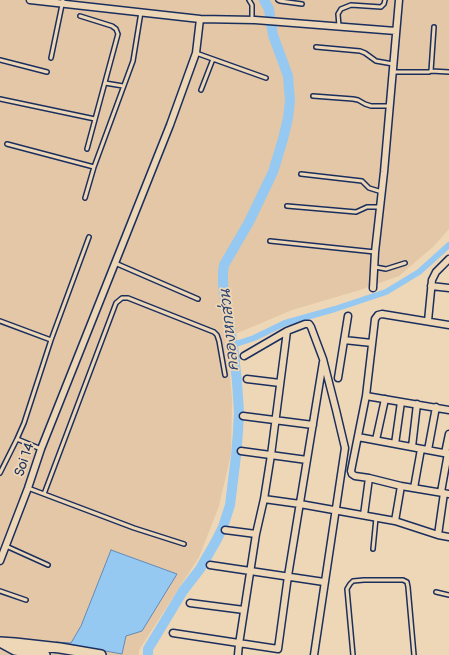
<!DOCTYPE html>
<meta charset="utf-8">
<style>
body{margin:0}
canvas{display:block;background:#eed7b6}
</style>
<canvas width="449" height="655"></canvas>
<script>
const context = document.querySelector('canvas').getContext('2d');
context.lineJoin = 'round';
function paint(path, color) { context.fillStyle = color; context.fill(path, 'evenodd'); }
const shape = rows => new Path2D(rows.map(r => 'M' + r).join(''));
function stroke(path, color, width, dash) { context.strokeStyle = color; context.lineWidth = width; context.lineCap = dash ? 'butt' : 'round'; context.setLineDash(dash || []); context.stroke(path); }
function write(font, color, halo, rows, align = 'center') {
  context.font = font + ' Pangolin,"Playpen Sans Thai",sans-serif'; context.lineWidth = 3.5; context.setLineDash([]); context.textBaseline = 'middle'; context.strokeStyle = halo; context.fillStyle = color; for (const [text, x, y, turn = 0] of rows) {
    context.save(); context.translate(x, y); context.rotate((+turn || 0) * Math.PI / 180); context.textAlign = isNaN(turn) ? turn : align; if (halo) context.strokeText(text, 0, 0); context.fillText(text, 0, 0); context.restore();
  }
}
paint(shape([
 [0,0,449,0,449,229,434,246,399,276,360,290,292,310,226,338,232,398,231,454,219,506,199,557,139,650,139,655,0,655]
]), '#e3c7a7');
const water = shape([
 [111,550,177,574,142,631,126,636,122,654,56,642,71,643,81,626,111,550]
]);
paint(water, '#95c9f2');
stroke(water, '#648bb7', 1);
stroke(shape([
 [233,345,254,338,285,323,335,309,386,292,419,272,449,245]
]), '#95c9f2', 6);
stroke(shape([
 [148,655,148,649,183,591,200,569,216,541,223,527,230,505,236,456,238,432,239,412,237,382,233,345,224,293,223,283,223,272,224,265,249,222,273,172,283,139,288,118,290,101,288,76,273,35,269,9,264,0]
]), '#95c9f2', 10);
const lane = shape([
 [249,0,252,5,252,19],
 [278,0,280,1,302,4],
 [80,16,112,26,116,29,118,34,87,149],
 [339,26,338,14,341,9,351,5,381,7,384,4,385,0],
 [316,47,360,51,365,53,376,61,393,64],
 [196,53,266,78],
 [51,58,63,0],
 [0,60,47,72],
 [431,71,449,72],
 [392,72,429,72,431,71,434,27],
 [105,83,123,86],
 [201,90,213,59],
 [313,96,353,99,358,100,365,104,371,106,389,106],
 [0,99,95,119],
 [7,144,94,167,133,61,141,12],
 [301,174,362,181,369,188,382,192],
 [85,198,94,167],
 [287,206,356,212,367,207,380,207],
 [270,241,375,252],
 [115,263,198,299],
 [375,267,386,269,405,263],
 [0,321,51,340],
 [41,449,17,439,24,423,51,340,89,237],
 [0,473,17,439],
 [28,488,134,528,184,544],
 [44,494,116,303,122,298,128,298,214,332,217,335,219,341,225,375],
 [6,546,48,565],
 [373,549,376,518],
 [0,591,26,600],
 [436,592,449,595],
 [353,655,347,589,350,584,353,581,364,580,403,580,407,582,408,587,414,655]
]);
const street = shape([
 [30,0,200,19,255,20,396,31],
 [431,286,449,288],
 [373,288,375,252,384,172,399,0],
 [428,321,432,280,436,272,449,259],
 [449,325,382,314,378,315,375,319,366,396,351,471,352,474,355,476,369,478,401,486,449,494],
 [344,340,372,343],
 [244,356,287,331,305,324,309,324,311,327,323,359,336,410,345,448,314,655],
 [338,378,348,316],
 [247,379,280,383],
 [366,396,449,410],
 [243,416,313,425],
 [358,437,449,454],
 [376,440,385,399],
 [395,444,401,402],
 [412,447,417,404],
 [428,450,436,407],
 [241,451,307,460],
 [445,453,449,434],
 [414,488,421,449],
 [441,492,448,453],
 [264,499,300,504,395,521,438,535,449,537],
 [364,515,369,478],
 [395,521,401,486],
 [225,530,256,534],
 [438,535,444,493],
 [0,561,28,488,41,449,170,125,196,53,200,19],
 [210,565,324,582],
 [190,603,244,610],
 [173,633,278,649,288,576,323,362],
 [238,655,239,644,256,534,264,499,271,455,287,331]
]);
const secondary = shape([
 [0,642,15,643,60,648,101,655],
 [2,643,15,650,45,655]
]);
stroke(lane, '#1b2f5e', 6);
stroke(street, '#1b2f5e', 9);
stroke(secondary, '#1b2f5e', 12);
stroke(lane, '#eed7b6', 3);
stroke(street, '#eed7b6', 6);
stroke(secondary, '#eed7b6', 9);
write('14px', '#1b2f5e', '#eed7b6', [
 ["Soi 14",25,460,-71]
]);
write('italic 15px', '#2d4674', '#eed7b6', [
 ["คลองหกส่วน",230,330,-96]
]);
</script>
